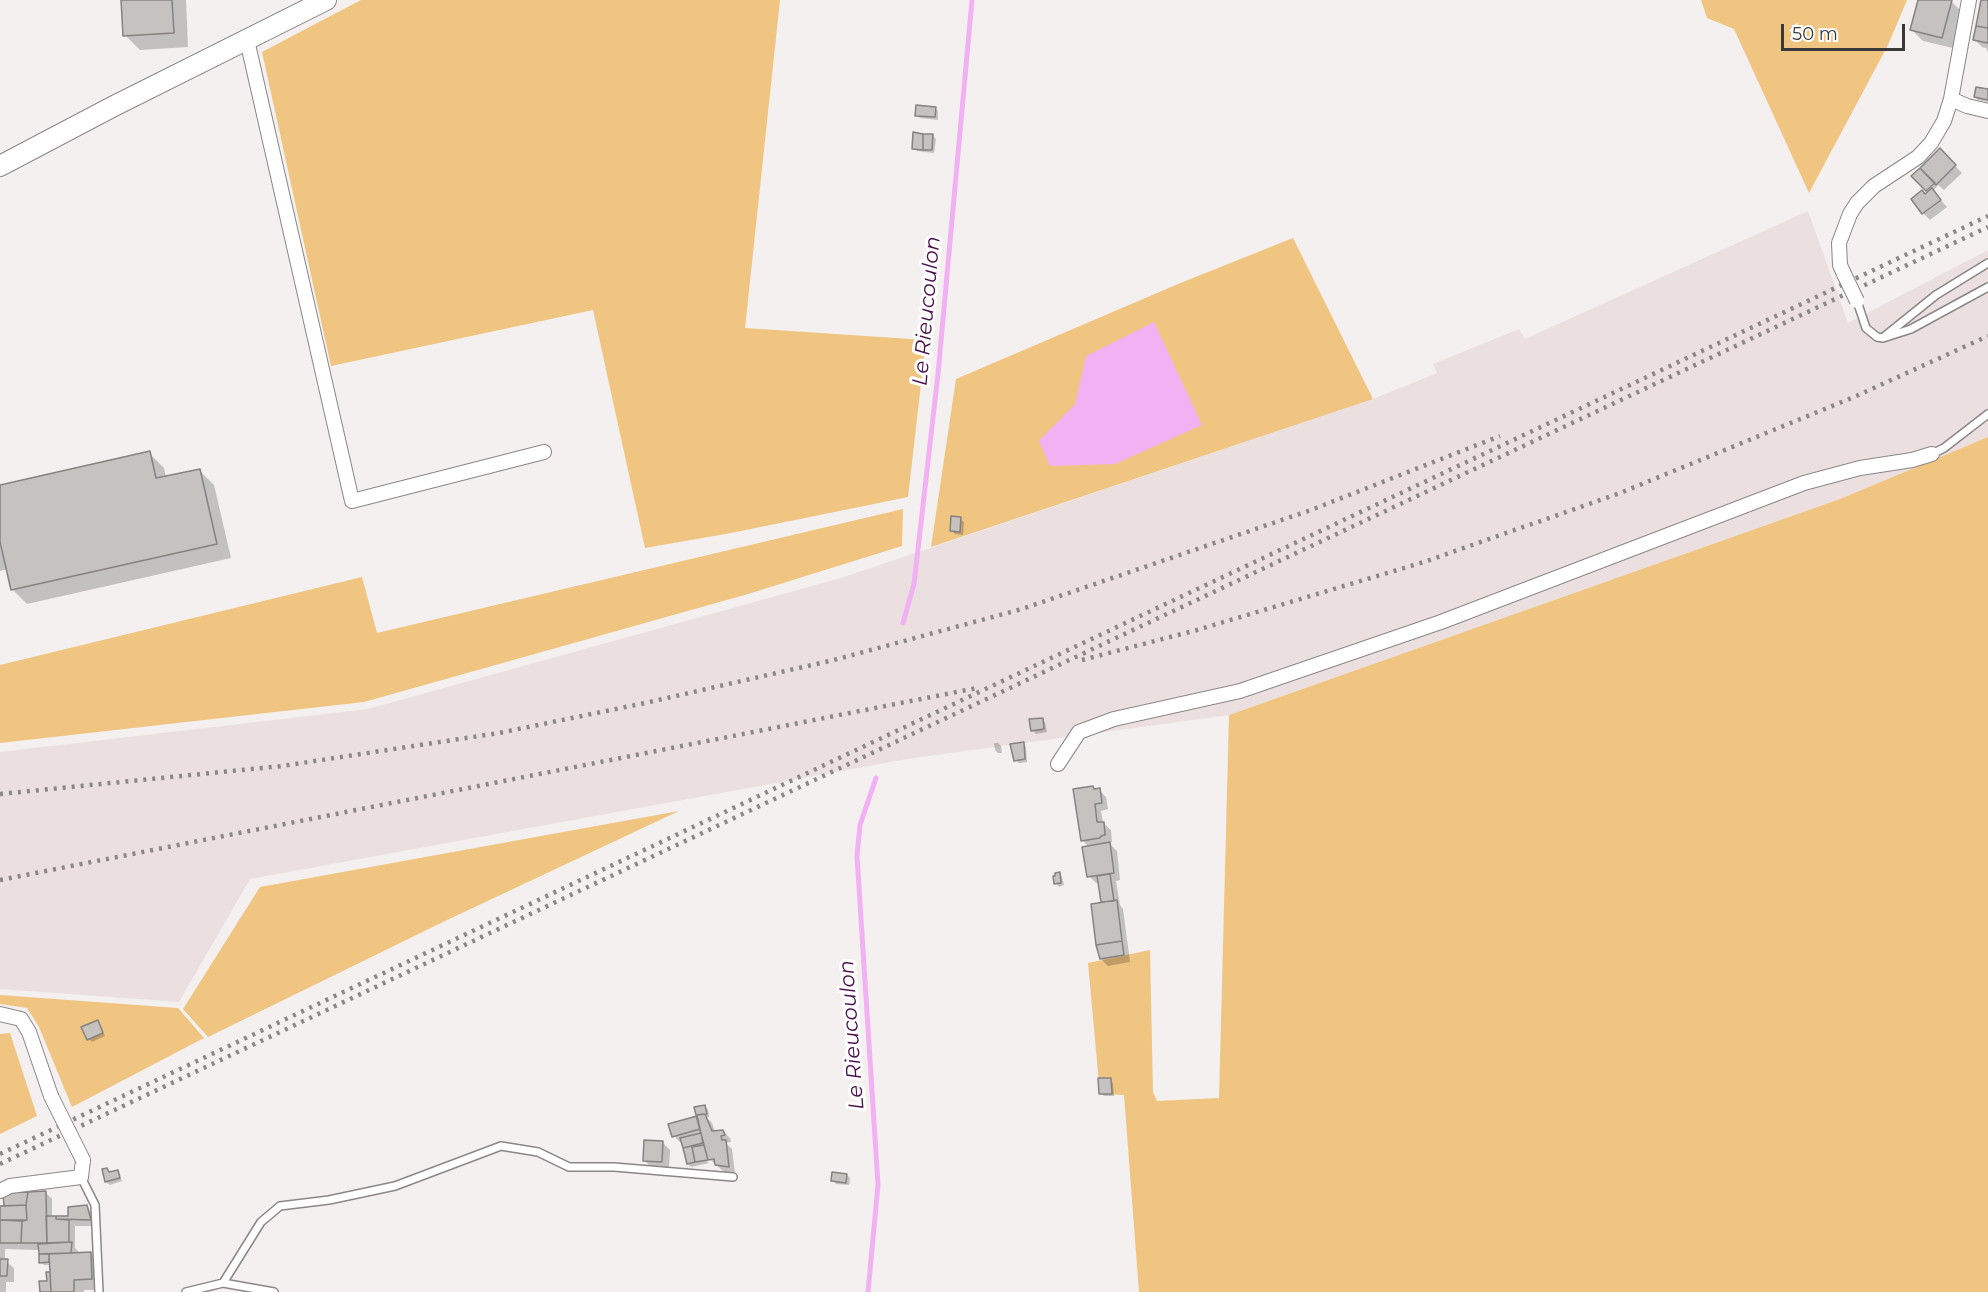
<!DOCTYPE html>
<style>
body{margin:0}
#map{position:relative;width:1988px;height:1292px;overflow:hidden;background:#f4f0f0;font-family:Montserrat,sans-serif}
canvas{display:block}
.scale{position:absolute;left:1781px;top:24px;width:124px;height:27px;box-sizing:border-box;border:3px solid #3a3939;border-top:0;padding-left:8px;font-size:18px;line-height:21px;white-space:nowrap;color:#3a3939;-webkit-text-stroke:4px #fff;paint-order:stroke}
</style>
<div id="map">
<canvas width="1988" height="1292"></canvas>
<div class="scale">50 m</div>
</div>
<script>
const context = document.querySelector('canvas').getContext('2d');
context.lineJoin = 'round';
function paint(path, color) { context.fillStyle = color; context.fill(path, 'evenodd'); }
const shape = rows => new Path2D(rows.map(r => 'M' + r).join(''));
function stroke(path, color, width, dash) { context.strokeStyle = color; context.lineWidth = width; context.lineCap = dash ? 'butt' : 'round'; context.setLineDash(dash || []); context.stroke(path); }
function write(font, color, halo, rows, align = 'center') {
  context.font = font + ' Montserrat,sans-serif'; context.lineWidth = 6; context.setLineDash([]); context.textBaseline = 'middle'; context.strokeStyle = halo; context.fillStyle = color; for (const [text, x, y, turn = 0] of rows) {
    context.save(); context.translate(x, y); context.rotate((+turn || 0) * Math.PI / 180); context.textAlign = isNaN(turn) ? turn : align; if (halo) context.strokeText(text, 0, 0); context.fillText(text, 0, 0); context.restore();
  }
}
paint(shape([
 [1808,211,1848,323,1988,250,1988,437,1840,499,1229,715,907,759,250,879,179,1002,0,989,0,752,368,709,841,578,1373,399,1437,373,1433,364,1519,329,1525,339]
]), '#ecdfdf');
paint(shape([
 [361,0,780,0,745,328,926,340,908,497,731,533,645,548,593,310,331,366,262,52],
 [1701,0,1907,0,1888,45,1809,193,1734,29,1707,18],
 [1293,238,1373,399,931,547,956,379,1178,284],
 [1988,437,1988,1292,1139,1292,1124,1095,1100,1094,1088,963,1150,950,1153,1092,1157,1101,1219,1098,1229,715,1840,499],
 [903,509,902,546,748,594,364,702,0,743,0,665,362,577,377,633],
 [679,811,445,921,208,1037,183,1009,260,887],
 [0,995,178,1008,204,1038,72,1107,39,1027,27,1008,0,1004],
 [10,1033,37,1116,0,1134,0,1034]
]), '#f0c581');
paint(shape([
 [1154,322,1202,425,1115,464,1050,466,1039,441,1075,404,1086,356]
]), '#f2b1f3');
paint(shape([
 [123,0,186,0,188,47,140,50,125,35],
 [1919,0,1951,1,1962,12,1953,48,1923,41,1912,30],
 [1983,0,1988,0,1988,52,1986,48,1982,47,1975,40],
 [1988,91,1988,102,1978,100,1975,97],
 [935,108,938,111,938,120,920,118,917,115],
 [933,136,936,139,934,153,917,151,914,148],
 [1940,151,1962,173,1944,190,1938,185,1933,191,1947,207,1930,220,1923,213,1923,196,1929,192,1928,191,1936,183],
 [149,453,164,468,166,478,199,470,214,485,231,558,27,604,12,589,8,569,0,571,0,486],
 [960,519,964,522,963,535,955,534,952,531],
 [1042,719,1045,722,1047,732,1036,734,1033,731],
 [994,743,998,743,1001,746,1002,753,998,753,995,750],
 [1023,744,1026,747,1027,762,1019,763,1016,760],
 [1095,790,1099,790,1106,797,1108,809,1101,811,1103,823,1111,830,1112,842,1108,842,1117,851,1120,880,1116,881,1120,905,1123,909,1130,962,1108,966,1101,959,1102,903,1099,883,1096,883,1089,876,1089,847,1082,840],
 [1059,874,1062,877,1064,885,1059,887,1056,883],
 [98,1022,105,1036,92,1042,89,1039],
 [1110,1080,1113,1083,1114,1096,1104,1096,1101,1093],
 [705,1107,708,1110,709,1117,706,1117,712,1123,715,1132,723,1131,730,1138,731,1142,726,1143,732,1149,735,1173,724,1172,703,1153,701,1156,709,1163,691,1167,688,1164,683,1143,681,1143,674,1136,700,1117],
 [663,1143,670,1150,669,1169,652,1168,645,1161],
 [107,1169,111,1173,117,1171,122,1181,110,1185,106,1182,104,1170],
 [847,1175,850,1178,849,1185,836,1184,833,1180],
 [45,1192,52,1199,52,1217,69,1217,86,1207,93,1214,97,1226,75,1226,75,1248,78,1251,78,1254,91,1254,102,1264,103,1290,84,1290,84,1292,41,1292,48,1282,51,1274,51,1265,44,1265,40,1262,40,1250,5,1249,5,1261,14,1268,14,1282,6,1282,6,1292,0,1292,0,1208]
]), '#0003');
stroke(shape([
 [903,623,914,584,938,374,972,0],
 [868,1292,878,1185,857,856,860,825,876,778]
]), '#f2b1f3', 5);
const building = shape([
 [121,0,172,0,174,33,123,36,121,0],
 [1918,0,1952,0,1942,38,1910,30,1918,0],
 [1981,0,1988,0,1988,28,1976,26,1981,0],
 [1976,26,1988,28,1988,43,1973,40,1976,26],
 [1976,87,1988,89,1988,100,1974,97,1976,87],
 [916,105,936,107,935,117,915,116,916,105],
 [913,132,923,134,923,150,912,149,913,132],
 [923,134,933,134,932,150,923,150,923,134],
 [1940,148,1956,165,1936,185,1920,168,1940,148],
 [1920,168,1935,183,1926,191,1911,176,1920,168],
 [1932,188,1941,200,1922,214,1911,199,1922,190,1925,194,1932,188],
 [150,451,156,478,200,469,217,544,11,590,0,542,0,485,150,451],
 [951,516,961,517,960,532,950,531,951,516],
 [1043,718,1044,729,1031,731,1029,719,1043,718],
 [1024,742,1025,759,1014,761,1010,744,1024,742],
 [1093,786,1094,789,1100,788,1102,803,1095,804,1097,822,1104,822,1105,835,1101,836,1100,838,1081,841,1073,789,1093,786],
 [1110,842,1114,873,1087,877,1082,847,1110,842],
 [1060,872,1061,883,1054,884,1053,876,1055,876,1055,873,1060,872],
 [1110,874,1114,901,1101,902,1097,876,1110,874],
 [1117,900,1122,941,1096,945,1091,904,1117,900],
 [1122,941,1124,955,1100,959,1096,945,1122,941],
 [98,1020,103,1033,87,1040,81,1027,98,1020],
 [1098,1078,1111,1078,1112,1094,1099,1094,1098,1078],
 [705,1105,707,1114,696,1115,694,1107,705,1105],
 [705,1114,712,1131,723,1130,725,1135,721,1136,722,1140,726,1140,729,1167,715,1165,714,1159,708,1160,696,1115,705,1114],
 [697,1116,700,1129,672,1137,668,1124,697,1116],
 [701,1133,703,1143,683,1148,680,1138,701,1133],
 [644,1140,663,1141,662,1162,643,1161,644,1140],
 [703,1143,704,1145,692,1147,695,1162,687,1164,683,1148,703,1143],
 [704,1145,708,1160,695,1162,692,1147,704,1145],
 [107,1168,109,1172,118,1170,120,1178,105,1182,102,1169,107,1168],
 [832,1172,847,1174,846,1183,831,1181,832,1172],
 [46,1191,47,1243,21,1243,22,1221,27,1220,26,1205,28,1192,46,1191],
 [28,1192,26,1205,4,1206,3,1193,28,1192],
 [26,1205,27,1220,0,1220,0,1206,26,1205],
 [87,1205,91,1220,56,1219,56,1216,68,1216,68,1207,87,1205],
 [46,1216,56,1216,56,1219,69,1220,69,1242,47,1243,46,1216],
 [0,1220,22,1221,21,1243,0,1243,0,1220],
 [72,1242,71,1253,39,1254,38,1244,72,1242],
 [91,1252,92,1279,74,1280,74,1292,51,1292,49,1254,91,1252],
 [39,1254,49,1254,49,1262,39,1263,39,1254],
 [0,1259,8,1259,7,1276,0,1276,0,1259],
 [46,1272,50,1272,51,1292,40,1292,39,1281,47,1281,46,1272]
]);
paint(building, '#c5c2c0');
stroke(building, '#858281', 1.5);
const lane = shape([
 [1857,301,1866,328,1877,337,1883,338,1911,329,1988,287],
 [1885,336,1936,295,1988,263],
 [1932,454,1944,448,1988,414],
 [81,1177,95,1205,99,1292],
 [223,1283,274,1292],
 [186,1292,223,1283,261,1222,280,1206,329,1200,395,1186,501,1146,538,1152,569,1167,614,1167,733,1177]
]);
const street = shape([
 [247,40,352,501,544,452],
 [1951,99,1967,106,1988,111],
 [1844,274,1840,265,1839,243,1850,214,1857,203,1874,186,1918,157,1931,143,1944,121,1951,99,1969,0],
 [1058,764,1079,732,1114,719,1240,691,1441,622,1804,483,1860,468,1912,460,1932,454],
 [0,1014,21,1019,29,1032,51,1096],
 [0,1191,10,1186,81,1177,83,1160]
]);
const secondary = shape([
 [0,166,114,106,326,0]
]);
stroke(lane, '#8a8786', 10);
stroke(street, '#8a8786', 16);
stroke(secondary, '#8a8786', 22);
stroke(lane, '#fff', 7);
stroke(street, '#fff', 14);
stroke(secondary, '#fff', 20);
stroke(shape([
 [1082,660,1197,630,1424,562,1620,493,1854,397,1988,336],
 [0,794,282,766,499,733,645,703,834,660,1022,609,1311,510,1500,436],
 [0,880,977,688],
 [0,1154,1988,216],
 [0,1164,1988,227]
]), '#8a8787', 4.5, [3, 6]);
const streetBridge = shape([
 [1844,274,1857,301],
 [51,1096,83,1160]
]);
stroke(streetBridge, '#8a8786', 16, []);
stroke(streetBridge, '#fff', 14);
write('italic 21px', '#49104c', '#fff', [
 ["Le Rieucoulon",927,311,-85],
 ["Le Rieucoulon",852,1035,-94]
]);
</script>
